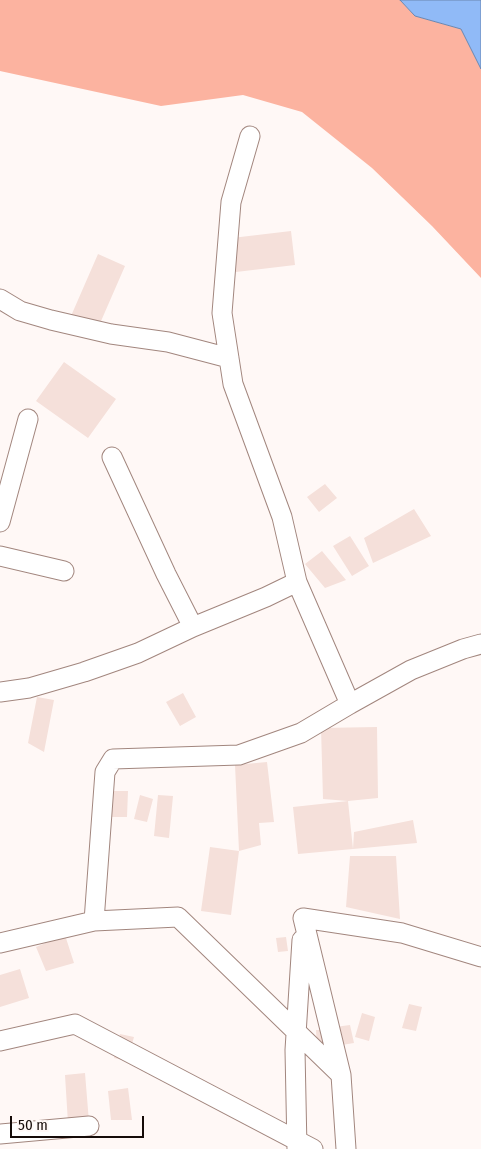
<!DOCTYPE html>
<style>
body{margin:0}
#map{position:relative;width:481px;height:1149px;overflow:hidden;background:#fff8f6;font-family:"Fira Sans Condensed",sans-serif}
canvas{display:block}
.scale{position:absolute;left:10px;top:1116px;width:134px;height:22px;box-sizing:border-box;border:2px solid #150b08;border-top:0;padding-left:6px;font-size:15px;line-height:18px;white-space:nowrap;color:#150b08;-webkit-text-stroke:4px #fff8f6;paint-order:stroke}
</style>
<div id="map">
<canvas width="481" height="1149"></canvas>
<div class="scale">50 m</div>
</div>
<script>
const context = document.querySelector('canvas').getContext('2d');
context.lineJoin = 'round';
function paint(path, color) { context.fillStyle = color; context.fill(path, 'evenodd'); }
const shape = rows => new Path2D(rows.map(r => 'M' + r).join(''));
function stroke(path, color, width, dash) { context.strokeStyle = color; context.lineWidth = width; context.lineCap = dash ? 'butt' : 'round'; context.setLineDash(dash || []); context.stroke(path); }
paint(shape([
 [0,0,400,0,415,16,461,29,481,69,481,278,432,226,372,168,302,112,243,95,161,106,0,71]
]), '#fcb3a0');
const water = shape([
 [400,0,481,0,481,69,461,29,415,16,400,0]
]);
paint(water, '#90baf7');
stroke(water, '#6b86af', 1);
paint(shape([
 [291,231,295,265,236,272,232,238],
 [98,254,125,266,98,328,71,316],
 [64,362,116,399,88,438,36,401],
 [325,484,337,498,319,512,307,497],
 [414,509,431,536,373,563,364,538],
 [350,536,369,566,352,576,333,546],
 [322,551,346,580,325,588,305,564],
 [183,693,196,717,180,726,166,702],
 [37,697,54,700,44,752,28,743],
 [377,727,378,798,348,801,323,799,321,728],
 [267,762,274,822,259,823,261,845,239,851,235,765],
 [111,791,128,791,127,817,110,817],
 [140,795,153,799,147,822,134,819],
 [158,795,173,796,169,838,154,836],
 [348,801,353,849,298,854,293,807],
 [413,820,417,843,353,849,354,832],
 [210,847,239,851,231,915,201,911],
 [350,856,396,856,400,919,346,907],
 [65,935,74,963,46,971,36,947],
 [286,937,288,951,278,952,276,938],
 [20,969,29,998,0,1007,0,975],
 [409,1004,422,1007,416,1031,402,1028],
 [362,1013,375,1017,369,1041,355,1037],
 [323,1018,335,1027,350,1025,354,1043,317,1049,316,1030,320,1030],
 [120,1034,134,1037,127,1061,114,1058],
 [85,1073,89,1122,68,1123,65,1075],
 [128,1088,132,1120,111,1120,108,1091]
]), '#f5e0da');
const street = shape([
 [0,299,20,311,51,320,111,334,168,342,229,358],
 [112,457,166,574,193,627],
 [0,522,28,419],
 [0,556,64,571],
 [297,582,350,704,411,670,463,649,481,644],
 [0,692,29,688,84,672,138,653,193,627,266,597,297,582,282,517,233,384,222,313,231,202,250,136],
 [94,921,105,772,113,759,239,755,301,733,350,704],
 [0,943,94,921,178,917,341,1075,303,918,402,933,481,957],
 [0,1041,75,1024,313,1149],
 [341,1075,346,1149],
 [0,1134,89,1126],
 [297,1149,295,1050,302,940]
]);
stroke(street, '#a2867e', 21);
stroke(street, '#fff', 19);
</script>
